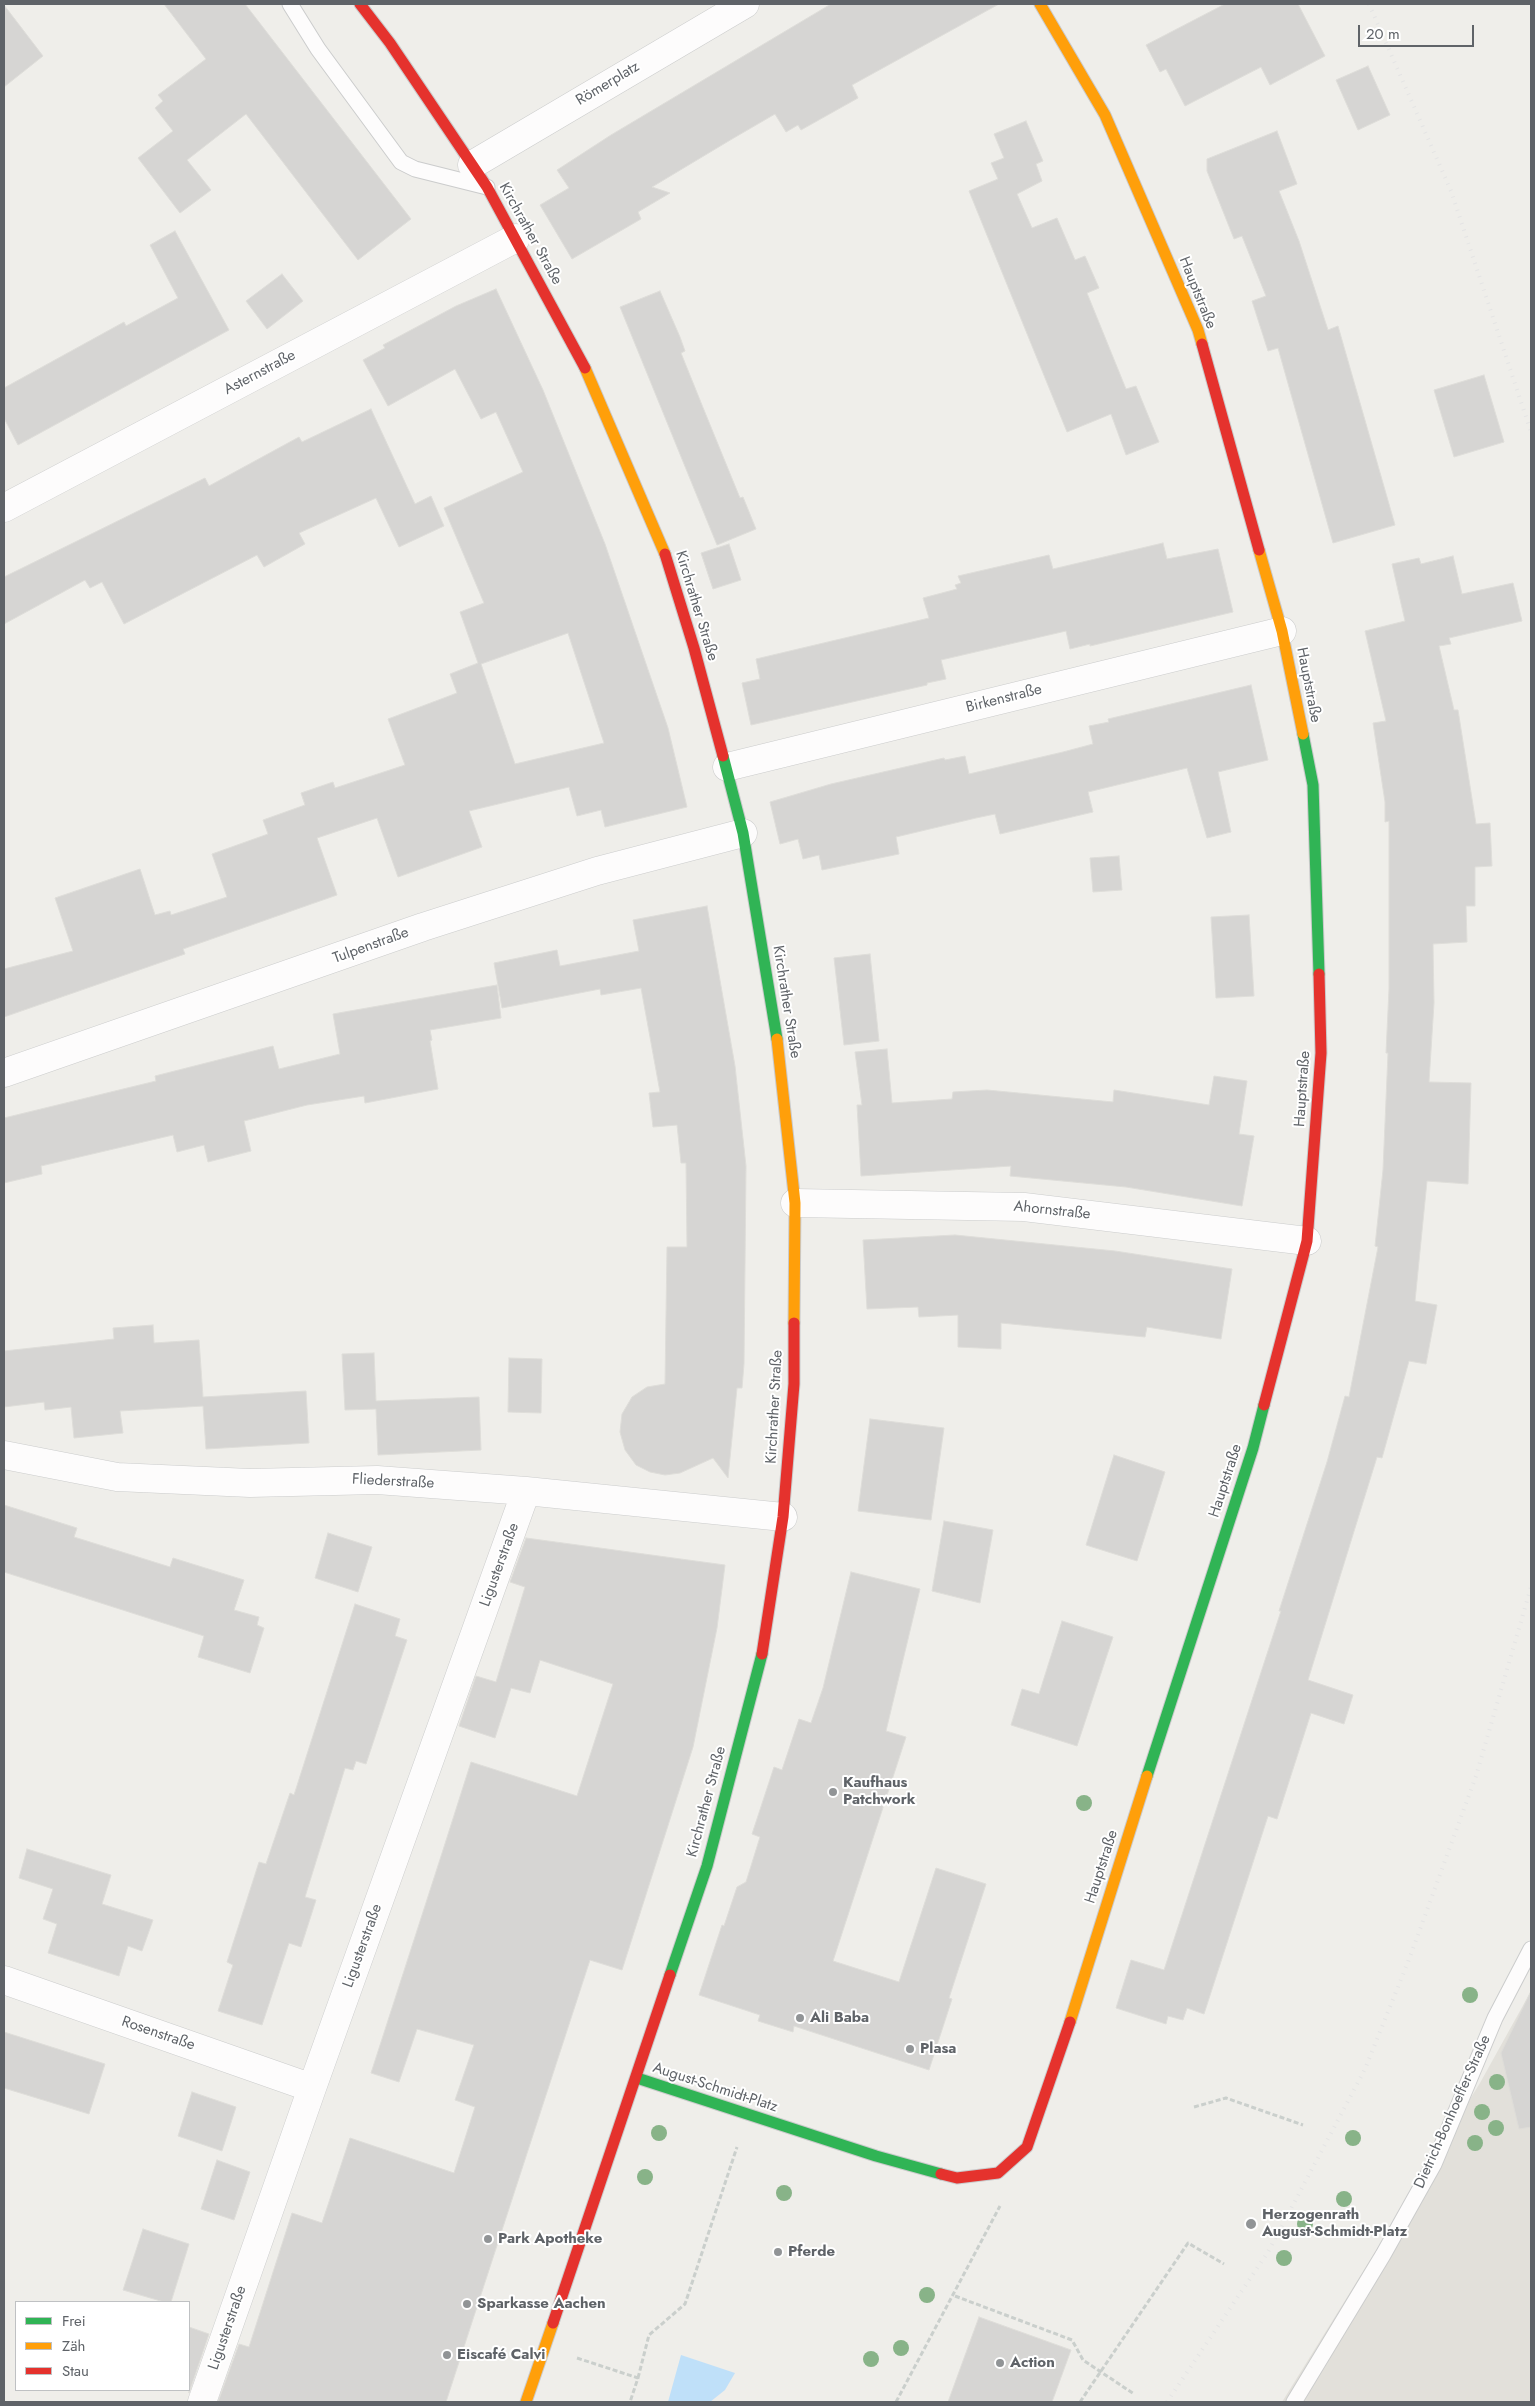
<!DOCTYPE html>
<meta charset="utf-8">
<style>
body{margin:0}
#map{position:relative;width:1535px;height:2406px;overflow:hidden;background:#efeeea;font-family:Jost,sans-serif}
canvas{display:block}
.frame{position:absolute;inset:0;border:5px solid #5f6368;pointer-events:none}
.legend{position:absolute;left:15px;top:2301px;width:175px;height:90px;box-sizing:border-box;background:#fff;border:1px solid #bfc1c3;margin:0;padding:6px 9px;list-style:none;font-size:15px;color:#5f6368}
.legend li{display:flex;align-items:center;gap:10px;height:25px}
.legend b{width:25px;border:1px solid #bfc1c3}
.scale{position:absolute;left:1358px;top:25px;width:116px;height:22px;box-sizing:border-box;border:2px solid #5f6368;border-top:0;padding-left:6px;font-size:15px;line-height:18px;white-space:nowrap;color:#5f6368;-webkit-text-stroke:4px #fff;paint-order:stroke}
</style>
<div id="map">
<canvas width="1535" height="2406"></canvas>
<div class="frame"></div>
<ul class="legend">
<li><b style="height:6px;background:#30b455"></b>Frei</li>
<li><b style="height:6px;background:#ff9f0a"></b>Zäh</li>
<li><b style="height:6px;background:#e5322d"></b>Stau</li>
</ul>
<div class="scale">20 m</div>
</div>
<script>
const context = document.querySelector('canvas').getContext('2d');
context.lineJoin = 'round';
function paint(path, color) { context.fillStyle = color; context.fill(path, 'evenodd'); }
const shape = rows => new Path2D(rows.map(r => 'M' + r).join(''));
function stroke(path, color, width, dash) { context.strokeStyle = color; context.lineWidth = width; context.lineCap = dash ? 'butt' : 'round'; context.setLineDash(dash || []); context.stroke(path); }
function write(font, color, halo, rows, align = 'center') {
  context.font = font + ' Jost,sans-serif'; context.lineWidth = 4; context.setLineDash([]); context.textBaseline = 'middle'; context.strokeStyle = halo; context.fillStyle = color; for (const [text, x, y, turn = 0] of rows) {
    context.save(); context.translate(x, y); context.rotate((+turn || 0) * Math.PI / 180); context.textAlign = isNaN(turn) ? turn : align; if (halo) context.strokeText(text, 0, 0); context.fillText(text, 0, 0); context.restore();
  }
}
paint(shape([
 [1531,1991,1531,2402,1282,2402,1480,2083]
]), '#e2e0da');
paint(shape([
 [681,2355,735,2373,725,2390,710,2402,668,2402]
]), '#bfe0f9');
const building = shape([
 [164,4,245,4,411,219,358,260,246,114,187,160,211,190,180,213,138,158,173,131,155,108,163,101,158,95,206,59,164,4],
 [831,4,999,4,852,85,858,98,801,130,798,125,786,132,775,114,732,139,652,187,670,193,638,212,641,219,572,259,540,205,569,188,557,170,611,135,831,4],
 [1225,4,1298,4,1325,56,1270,85,1261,67,1185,106,1166,69,1160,72,1146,45,1225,4],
 [4,5,43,56,4,87,4,5],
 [1368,66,1390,115,1358,130,1336,80,1368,66],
 [1026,121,1043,161,1036,164,1042,181,1017,194,1032,228,1057,218,1075,260,1085,256,1099,288,1087,293,1126,389,1136,386,1159,442,1126,455,1111,414,1067,432,969,191,998,179,991,163,1004,158,994,134,1026,121],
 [1277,131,1297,184,1279,191,1299,241,1328,330,1338,326,1395,525,1333,543,1278,348,1268,351,1252,301,1266,296,1242,236,1234,239,1207,171,1207,159,1277,131],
 [175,231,229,330,18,445,4,418,4,388,124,322,126,326,178,298,150,245,175,231],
 [282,274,303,301,267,329,246,301,282,274],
 [496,289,543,390,605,544,668,728,687,807,605,827,601,810,577,816,569,787,469,811,482,847,398,877,377,818,317,838,337,895,183,949,185,954,4,1017,4,969,73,951,55,898,140,869,155,915,170,911,171,915,227,897,212,854,268,834,263,820,305,805,301,793,333,782,335,788,405,765,388,719,457,693,450,674,478,663,460,612,484,603,444,508,523,472,496,412,481,419,455,369,388,406,363,360,385,348,383,345,456,306,496,289],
 [568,633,604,743,515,764,481,664,568,633],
 [660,291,680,337,685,351,681,353,704,410,740,498,743,497,756,529,717,545,620,307,660,291],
 [1484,375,1504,442,1454,457,1434,390,1484,375],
 [371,409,415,504,431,496,444,526,399,547,376,498,299,533,305,544,264,567,257,555,124,624,102,582,90,588,85,580,4,624,4,577,205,478,209,486,299,437,302,442,371,409],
 [1163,543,1167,559,1218,549,1233,612,1090,646,1090,644,1070,649,1066,631,971,653,941,660,946,679,927,683,927,685,751,725,742,683,760,679,756,659,929,618,923,598,957,589,955,585,961,583,958,576,1049,555,1053,569,1163,543],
 [729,544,741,580,713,589,701,553,729,544],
 [1453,556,1462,594,1513,583,1522,621,1449,638,1451,644,1439,646,1454,710,1458,710,1476,824,1490,823,1492,866,1475,867,1475,906,1466,906,1467,942,1433,944,1434,1003,1429,1082,1471,1083,1468,1184,1427,1181,1415,1301,1437,1305,1426,1364,1409,1361,1382,1458,1377,1457,1308,1680,1353,1695,1344,1724,1311,1713,1277,1819,1268,1816,1204,2014,1187,2008,1183,2020,1168,2016,1166,2024,1116,2008,1131,1960,1164,1970,1281,1611,1279,1611,1327,1462,1345,1396,1349,1397,1378,1247,1375,1246,1383,1170,1388,1053,1386,1053,1389,989,1389,821,1385,822,1385,802,1373,723,1386,721,1365,631,1405,621,1392,564,1419,558,1421,564,1453,556],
 [1251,685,1268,760,1218,772,1231,832,1207,838,1187,768,1088,792,1093,812,1000,834,995,814,976,818,896,837,899,854,822,870,819,855,803,859,798,839,780,844,770,802,831,784,944,758,945,760,965,756,969,774,1063,752,1093,744,1089,726,1109,722,1108,719,1251,685],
 [1119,856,1122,890,1093,892,1090,858,1119,856],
 [707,906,735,1066,746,1166,744,1364,742,1388,737,1388,728,1478,713,1458,680,1473,665,1475,650,1472,636,1465,625,1450,620,1432,622,1414,632,1397,647,1387,665,1384,667,1247,687,1247,686,1163,681,1163,677,1125,653,1127,649,1093,660,1092,641,988,601,995,600,989,502,1008,494,963,557,950,560,966,639,951,633,920,707,906],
 [1249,915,1254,996,1216,998,1211,917,1249,915],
 [870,954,879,1041,844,1045,834,958,870,954],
 [497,985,501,1018,430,1030,432,1040,430,1041,438,1089,365,1103,364,1096,307,1105,244,1121,251,1151,208,1162,204,1145,177,1152,173,1135,41,1166,42,1174,4,1183,4,1118,156,1081,155,1076,273,1046,279,1069,340,1054,333,1014,497,985],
 [887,1049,892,1103,952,1099,953,1092,987,1090,1113,1102,1114,1090,1209,1105,1214,1076,1247,1081,1239,1134,1254,1136,1242,1206,1126,1187,1010,1176,1011,1166,861,1176,857,1105,862,1105,855,1052,887,1049],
 [955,1235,1115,1251,1232,1269,1221,1339,1147,1327,1145,1337,1001,1323,1001,1349,958,1347,958,1315,919,1317,918,1307,867,1309,863,1240,955,1235],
 [153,1325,154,1343,199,1340,203,1397,306,1391,309,1443,206,1449,203,1406,120,1411,123,1433,74,1438,71,1407,45,1410,44,1402,4,1407,4,1351,114,1339,113,1328,153,1325],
 [374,1353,376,1401,479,1397,481,1450,378,1455,376,1409,345,1410,342,1354,374,1353],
 [509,1358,542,1359,541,1413,508,1412,509,1358],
 [870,1419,944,1428,931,1520,858,1511,870,1419],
 [1114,1455,1165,1472,1137,1561,1086,1545,1114,1455],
 [4,1505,77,1528,74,1537,170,1567,173,1558,244,1580,234,1610,259,1617,257,1625,264,1628,250,1673,198,1657,204,1636,4,1572,4,1505],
 [944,1521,993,1530,980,1603,932,1591,944,1521],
 [328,1533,372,1547,358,1592,315,1578,328,1533],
 [526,1538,725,1565,717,1628,693,1747,622,1970,590,1960,446,2402,218,2402,239,2344,249,2347,292,2213,322,2223,350,2138,454,2173,475,2107,455,2100,474,2045,417,2029,399,2082,371,2073,443,1850,471,1762,577,1796,613,1684,540,1660,530,1693,511,1688,495,1738,459,1726,476,1676,496,1682,525,1587,510,1582,526,1538],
 [851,1572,920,1589,886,1731,906,1737,833,1961,899,1982,936,1868,986,1884,949,1998,952,1999,929,2070,794,2026,793,2032,758,2021,760,2015,699,1995,722,1925,724,1926,737,1887,746,1882,760,1837,752,1834,774,1767,782,1770,799,1719,811,1723,823,1688,851,1572],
 [355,1604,400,1619,395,1636,407,1640,366,1764,356,1761,353,1770,345,1768,305,1897,316,1900,301,1947,289,1943,262,2025,218,2011,233,1965,227,1962,259,1862,266,1864,290,1793,294,1795,355,1604],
 [1062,1621,1113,1637,1077,1746,1011,1725,1022,1689,1039,1694,1062,1621],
 [27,1849,111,1875,102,1904,153,1920,142,1951,128,1946,119,1976,48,1953,57,1924,43,1919,53,1889,19,1878,27,1849],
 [1531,1991,1531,2127,1519,2129,1501,2053,1531,1991],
 [4,2032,105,2064,89,2114,4,2088,4,2032],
 [192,2092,236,2107,222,2151,178,2136,192,2092],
 [217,2160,250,2172,234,2220,201,2209,217,2160],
 [143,2229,189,2244,171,2302,164,2302,123,2290,143,2229],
 [979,2317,1071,2350,1052,2402,948,2402,979,2317],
 [189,2327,209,2334,189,2393,189,2327]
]);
paint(building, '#d6d5d3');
stroke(building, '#deddd9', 1);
const lane = shape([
 [290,4,318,49,401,162,415,169,487,187],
 [1294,2402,1383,2255,1434,2164,1495,2018,1531,1949]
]);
const street = shape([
 [472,165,745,4],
 [4,508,516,238],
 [727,767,1282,631],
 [4,1073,423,927,597,871,743,833],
 [795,1203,1024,1207,1307,1241],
 [4,1455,117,1477,250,1483,377,1480,526,1491,783,1517],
 [4,1980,312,2088],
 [202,2402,312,2088,526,1491]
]);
const fast = shape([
 [1303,734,1313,785,1319,974],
 [723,756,743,833,777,1039],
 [1147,1776,1253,1448,1264,1405],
 [670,1975,707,1866,762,1654],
 [637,2078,876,2156,941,2174]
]);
const slow = shape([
 [1040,4,1105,115,1198,330,1202,344],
 [585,368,665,554],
 [1259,550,1282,631,1303,734],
 [777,1039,795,1203,794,1323],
 [1070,2022,1147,1776],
 [526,2402,553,2323]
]);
const jam = shape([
 [360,4,390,43,487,187,585,368],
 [1202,344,1259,550],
 [665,554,694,648,723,756],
 [1264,1405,1307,1241,1321,1053,1319,974],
 [762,1654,783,1517,794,1384,794,1323],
 [941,2174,957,2178,998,2173,1027,2147,1070,2022],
 [553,2323,670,1975]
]);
stroke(lane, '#cbcccc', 17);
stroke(street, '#cbcccc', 29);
stroke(fast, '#cacacb', 13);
stroke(slow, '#cacacb', 13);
stroke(jam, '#cacacb', 13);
stroke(shape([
 [1194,2107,1226,2098,1303,2125],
 [955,2296,1072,2340,1083,2360,1134,2394],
 [577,2358,638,2378,630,2402],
 [638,2378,649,2335,685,2304,737,2147],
 [896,2402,1000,2206],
 [1080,2402,1188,2243,1224,2264]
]), '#cacfcc', 3, [5, 2.5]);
stroke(lane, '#fdfcfc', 15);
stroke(street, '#fdfcfc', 28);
stroke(fast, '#30b455', 11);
stroke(slow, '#ff9f0a', 11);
stroke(jam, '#e5322d', 11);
stroke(shape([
 [1369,4,1451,191,1531,432],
 [1167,2402,1268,2252,1365,2069,1408,1962,1476,1776,1531,1587]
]), '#e4e4e4', 4, [1, 6]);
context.fillStyle = '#88b388';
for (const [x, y] of [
 [1084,1803],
 [1470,1995],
 [1497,2082],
 [1482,2112],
 [1496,2128],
 [659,2133],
 [1353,2138],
 [1475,2143],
 [645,2177],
 [784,2193],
 [1344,2199],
 [1305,2224],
 [1284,2258],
 [927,2295],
 [901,2348],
 [871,2359]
]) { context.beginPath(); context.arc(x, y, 8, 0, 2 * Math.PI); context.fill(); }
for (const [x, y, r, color] of [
 [833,1792,5,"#919496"],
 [800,2018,5,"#919496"],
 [910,2049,5,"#919496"],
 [1251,2224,6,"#919496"],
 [488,2239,5,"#919496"],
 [778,2252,5,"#919496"],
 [467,2304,5,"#919496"],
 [447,2355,5,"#919496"],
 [1000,2363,5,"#919496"]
]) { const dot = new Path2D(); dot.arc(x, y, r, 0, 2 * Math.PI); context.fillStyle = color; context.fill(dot); stroke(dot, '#fff', 2); }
write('15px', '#5f6368', '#fff', [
 ["Römerplatz",608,84,-31],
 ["Kirchrather Straße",530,234,61],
 ["Hauptstraße",1197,293,68],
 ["Asternstraße",260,373,-28],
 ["Kirchrather Straße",696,606,73],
 ["Hauptstraße",1308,685,79],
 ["Birkenstraße",1004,699,-14],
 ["Tulpenstraße",371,946,-20],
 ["Kirchrather Straße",786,1002,81],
 ["Hauptstraße",1303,1089,-86],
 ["Ahornstraße",1052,1211,6],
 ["Kirchrather Straße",775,1407,-87],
 ["Hauptstraße",1226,1481,-72],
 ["Fliederstraße",393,1482,3],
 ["Ligusterstraße",500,1565,-70],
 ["Kirchrather Straße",707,1802,-75],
 ["Hauptstraße",1102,1867,-72],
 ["Ligusterstraße",363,1946,-70],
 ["Rosenstraße",158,2034,19],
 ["August-Schmidt-Platz",715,2088,18],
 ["Dietrich-Bonhoeffer-Straße",1453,2112,-66],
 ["Ligusterstraße",228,2328,-71]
]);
write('bold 15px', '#5f6368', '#fff', [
 ["Kaufhaus",843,1783],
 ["Patchwork",843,1800],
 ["Ali Baba",810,2018],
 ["Plasa",920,2049],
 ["Herzogenrath",1262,2215],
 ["August-Schmidt-Platz",1262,2232],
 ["Park Apotheke",498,2239],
 ["Pferde",788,2252],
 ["Sparkasse Aachen",477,2304],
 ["Eiscafé Calvi",457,2355],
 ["Action",1010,2363]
], 'left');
</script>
